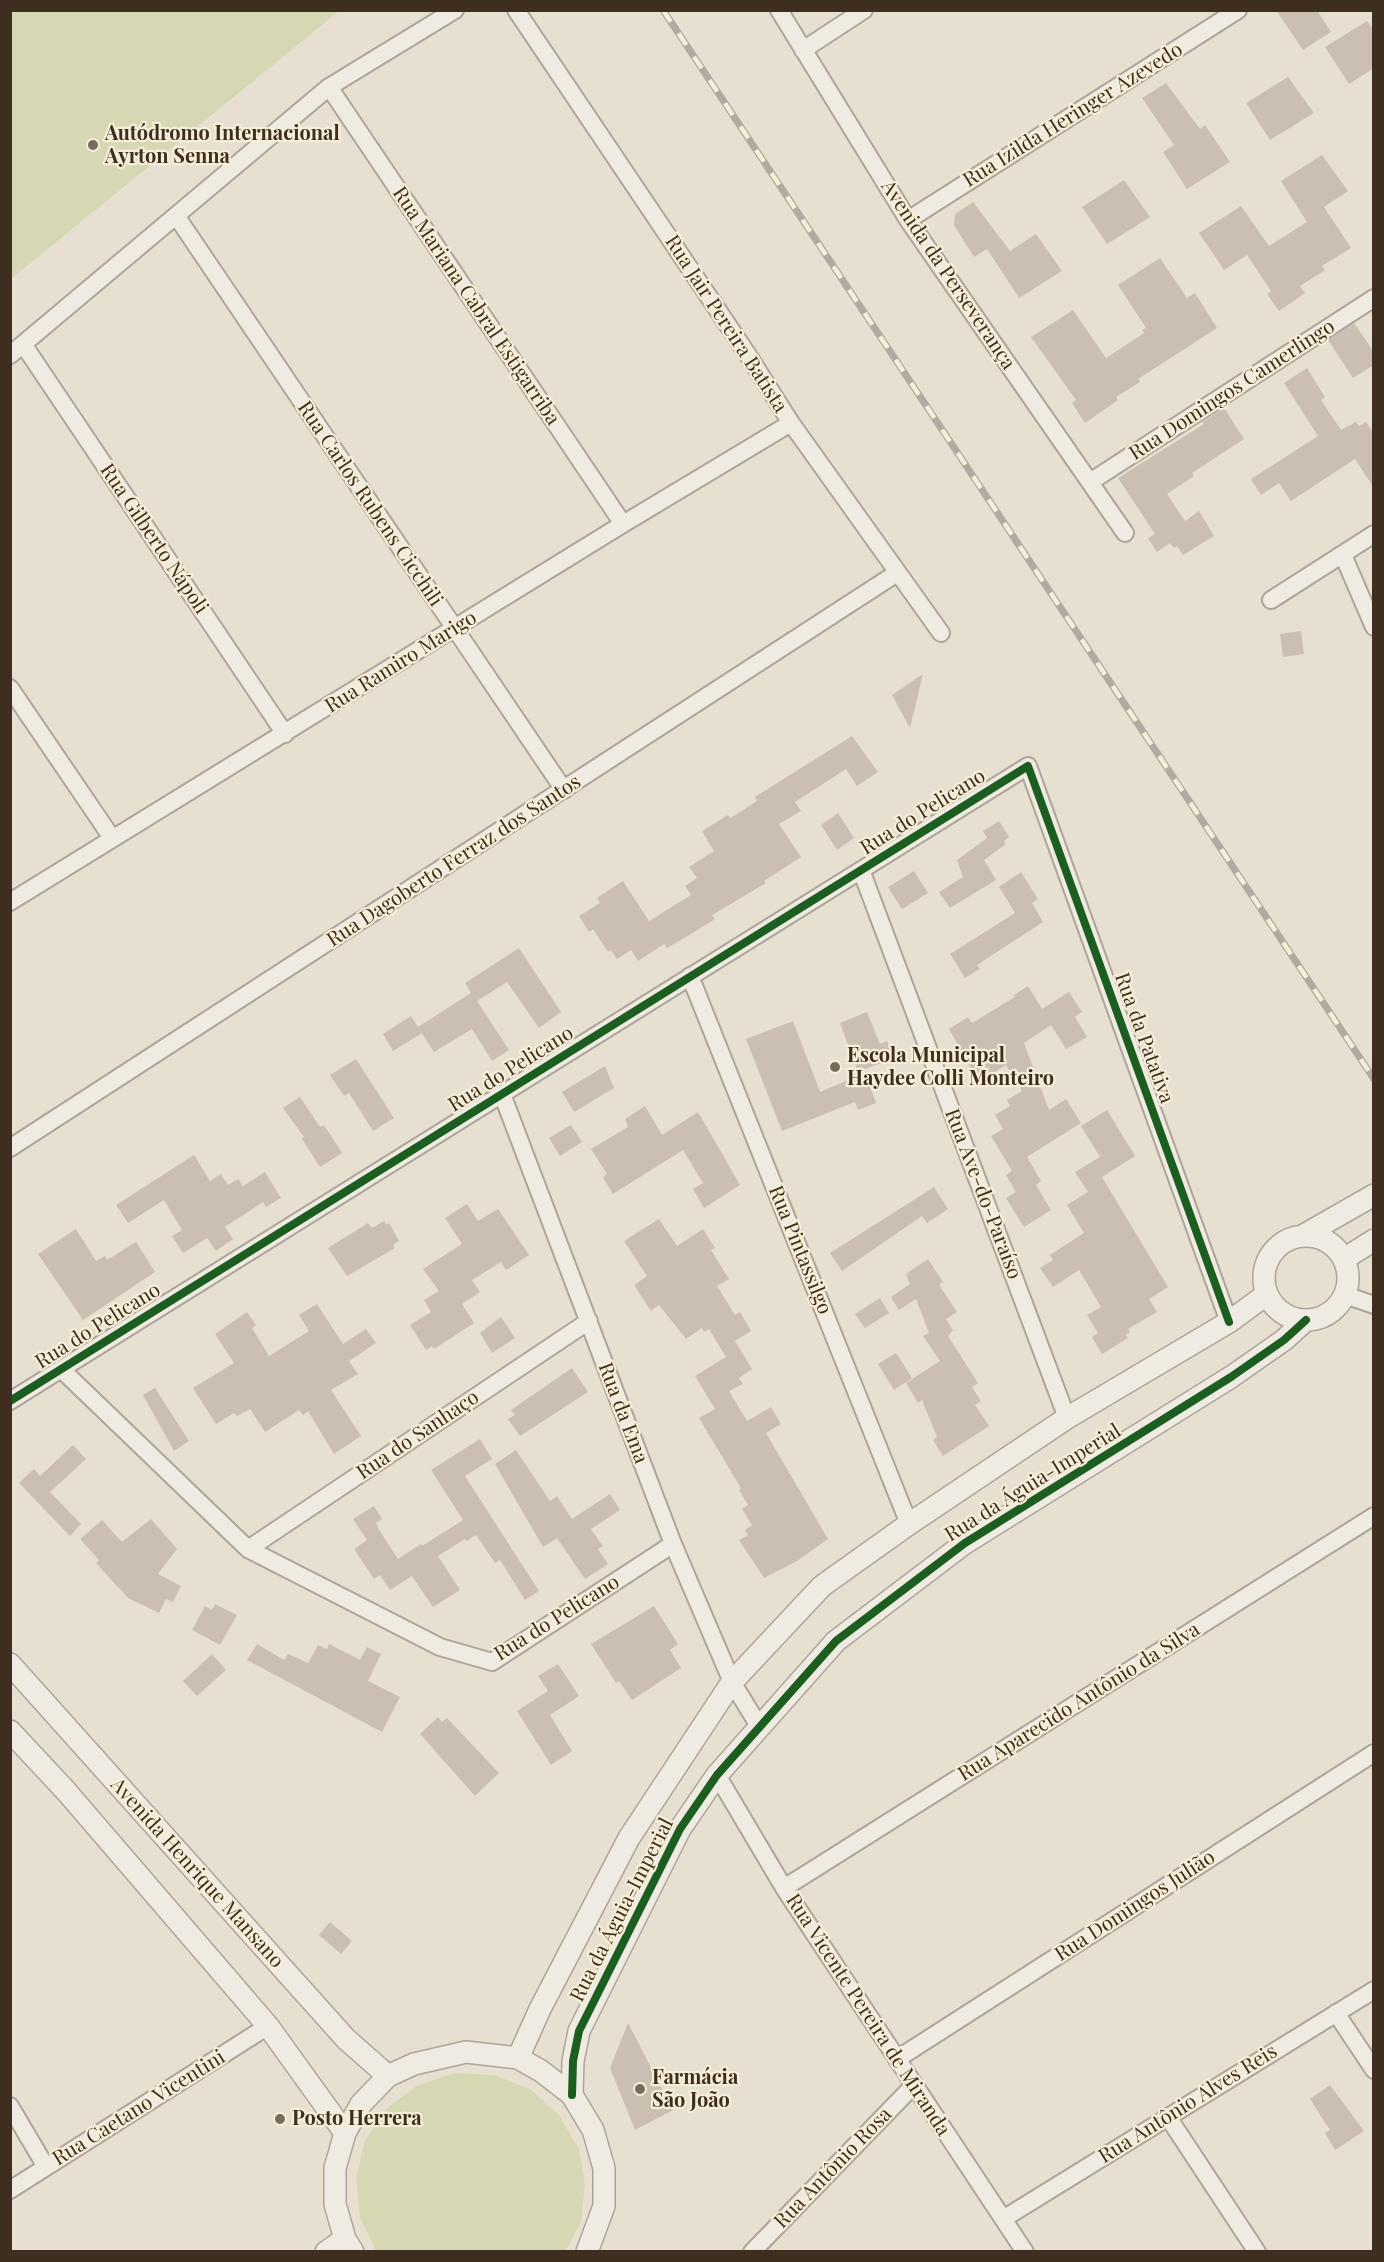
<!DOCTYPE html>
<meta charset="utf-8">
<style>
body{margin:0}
#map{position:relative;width:1384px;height:2262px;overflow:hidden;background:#e7e0d1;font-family:"Playfair Display",serif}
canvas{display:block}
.frame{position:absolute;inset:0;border:12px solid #3d2e20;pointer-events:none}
</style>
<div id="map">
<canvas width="1384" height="2262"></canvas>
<div class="frame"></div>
</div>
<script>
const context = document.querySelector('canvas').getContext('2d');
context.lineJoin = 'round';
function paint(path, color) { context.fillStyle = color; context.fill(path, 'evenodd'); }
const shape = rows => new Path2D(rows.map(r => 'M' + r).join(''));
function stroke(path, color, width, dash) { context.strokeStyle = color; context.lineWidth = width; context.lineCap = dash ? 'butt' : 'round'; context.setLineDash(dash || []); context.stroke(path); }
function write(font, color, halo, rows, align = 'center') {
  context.font = font + ' "Playfair Display",serif'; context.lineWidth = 4.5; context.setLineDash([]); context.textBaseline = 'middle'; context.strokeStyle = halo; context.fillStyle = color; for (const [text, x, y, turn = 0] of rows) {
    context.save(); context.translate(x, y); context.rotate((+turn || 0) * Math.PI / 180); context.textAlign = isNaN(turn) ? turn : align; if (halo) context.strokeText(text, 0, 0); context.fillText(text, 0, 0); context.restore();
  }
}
paint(shape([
 [11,10,339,10,339,11,11,279],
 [455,2073,494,2075,530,2089,559,2115,579,2149,585,2184,581,2221,566,2251,376,2251,360,2217,356,2178,365,2140,387,2108,418,2085]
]), '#d6d7b3');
paint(shape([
 [1276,10,1317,10,1331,32,1303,50],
 [1367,21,1374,31,1374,68,1349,84,1325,47],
 [1288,77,1314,113,1270,140,1246,103],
 [1166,83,1200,129,1205,125,1230,162,1187,189,1163,152,1174,145,1142,98],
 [1322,155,1348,191,1324,207,1351,248,1322,266,1325,270,1300,286,1305,293,1279,311,1267,294,1271,291,1247,255,1224,270,1199,233,1241,206,1269,246,1307,222,1281,181],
 [1124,180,1150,217,1107,244,1082,207],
 [973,202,1010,251,1036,234,1062,271,1019,298,987,249,974,257,954,225,955,214],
 [1160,258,1187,298,1195,293,1217,328,1138,379,1140,382,1116,397,1118,400,1085,423,1072,403,1076,400,1031,337,1073,310,1106,358,1144,333,1142,330,1146,328,1118,285],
 [1354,323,1374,352,1374,365,1353,378,1328,340],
 [1307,368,1325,397,1321,400,1341,430,1356,422,1359,426,1366,422,1374,434,1374,488,1355,459,1291,501,1279,483,1261,495,1251,479,1318,436,1284,383],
 [1224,408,1244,439,1192,473,1194,476,1167,494,1185,521,1199,511,1214,536,1183,555,1177,546,1174,548,1170,543,1157,552,1148,538,1155,534,1118,478,1204,424,1202,422],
 [1301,631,1304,654,1283,657,1280,634],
 [923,674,910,728,892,695],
 [852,736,878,772,857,786,846,769,795,802,801,811,779,824,801,857,764,881,766,883,712,915,715,919,691,934,667,948,664,944,638,961,631,950,617,959,611,950,608,952,593,929,589,932,579,916,600,903,597,898,623,881,649,921,691,895,685,886,697,878,689,867,714,851,702,831,728,815,731,818,757,801,755,797],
 [838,813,854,838,837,850,821,825],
 [999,821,1009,837,1004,841,1006,844,984,860,996,880,950,908,939,892,963,877,957,860,987,838,983,831],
 [914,871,928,893,902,909,888,887],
 [1021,872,1038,899,1032,903,1043,922,977,965,980,969,965,978,950,954,1015,913,999,887],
 [519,948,561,1012,539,1028,507,982,477,1001,509,1050,492,1061,472,1029,434,1052,418,1027,471,993,465,983],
 [1028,986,1042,1009,1069,992,1082,1012,1075,1017,1087,1037,1066,1049,1051,1025,1024,1043,1049,1110,1066,1099,1081,1123,1027,1157,1041,1181,1036,1185,1051,1210,1024,1227,1006,1198,1016,1192,1006,1175,1012,1171,991,1136,1003,1129,995,1115,1010,1106,1007,1100,1022,1091,1006,1065,979,1082,949,1029,968,1017,972,1023,1015,997,1014,995],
 [867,1012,880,1044,887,1041,894,1058,858,1072,840,1023],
 [411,1016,422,1033,393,1051,383,1034],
 [793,1021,820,1092,865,1073,876,1103,858,1110,855,1102,782,1131,746,1039],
 [356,1059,394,1118,373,1131,349,1093,344,1096,330,1075],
 [605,1066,614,1088,574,1112,562,1092],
 [300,1097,320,1127,324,1125,342,1153,320,1167,302,1139,304,1137,283,1108],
 [645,1106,662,1135,698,1112,740,1185,704,1208,693,1189,703,1183,683,1150,613,1194,603,1177,607,1174,591,1149,628,1127,625,1119],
 [1107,1110,1135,1156,1102,1177,1168,1287,1149,1299,1157,1312,1128,1329,1130,1332,1126,1335,1128,1338,1102,1354,1092,1337,1098,1333,1087,1315,1101,1307,1079,1270,1053,1287,1040,1268,1053,1260,1050,1255,1084,1233,1067,1205,1088,1192,1075,1172,1100,1157,1081,1126],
 [571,1125,582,1142,560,1156,549,1138],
 [194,1155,210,1181,221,1174,228,1185,238,1179,243,1186,265,1172,281,1198,266,1207,263,1202,225,1227,233,1239,216,1251,207,1238,183,1253,172,1236,182,1230,164,1200,128,1223,116,1205],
 [934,1187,948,1209,927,1223,922,1216,842,1271,830,1253],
 [467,1204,478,1221,498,1209,529,1255,506,1270,501,1262,472,1280,480,1292,462,1304,474,1323,434,1349,432,1346,426,1350,410,1325,431,1312,424,1300,439,1291,423,1269,462,1244,445,1218],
 [659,1219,677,1246,703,1229,715,1248,711,1250,729,1279,717,1286,735,1315,740,1312,751,1331,735,1341,752,1369,739,1378,743,1384,729,1391,747,1421,771,1407,781,1424,766,1433,828,1539,797,1561,764,1578,739,1540,748,1535,745,1530,752,1525,742,1509,748,1505,739,1490,741,1488,699,1418,715,1409,695,1376,726,1357,709,1329,704,1332,702,1328,686,1339,659,1305,651,1311,634,1285,647,1276,624,1241],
 [384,1221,386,1225,389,1223,399,1241,393,1245,395,1248,347,1276,328,1248,368,1223,372,1228],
 [76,1229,96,1261,105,1256,107,1260,136,1242,155,1272,83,1320,38,1254],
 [928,1259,943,1282,939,1285,957,1312,946,1319,953,1330,948,1336,978,1383,972,1387,981,1401,975,1405,989,1426,943,1456,933,1440,937,1437,922,1400,918,1403,906,1383,940,1361,923,1336,929,1333,916,1299,899,1310,891,1297,910,1284,906,1274],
 [880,1298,889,1313,865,1328,855,1314],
 [317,1304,343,1344,366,1329,376,1343,349,1361,358,1374,331,1390,361,1436,334,1454,308,1411,303,1415,299,1410,265,1432,250,1409,237,1416,234,1413,216,1424,193,1388,234,1363,215,1334,247,1312,256,1325,252,1328,269,1356,309,1331,299,1315],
 [501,1317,515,1338,492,1353,480,1333],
 [896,1353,912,1378,894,1390,878,1364],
 [572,1368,588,1392,520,1436,508,1419,515,1415,511,1410],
 [155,1388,189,1441,174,1451,143,1395],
 [480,1439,492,1459,465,1476,539,1591,525,1600,500,1560,495,1563,476,1535,467,1541,465,1539,438,1556,460,1590,433,1607,412,1576,390,1590,380,1575,374,1579,354,1549,367,1540,353,1519,374,1506,382,1519,376,1523,378,1528,398,1559,421,1544,422,1546,463,1520,431,1470],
 [73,1445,86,1459,50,1492,81,1524,70,1536,19,1483,34,1469,40,1476],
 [516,1450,550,1501,557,1496,572,1519,610,1494,620,1510,591,1529,603,1546,598,1549,608,1564,585,1579,557,1538,543,1547,495,1464],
 [151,1519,177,1549,158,1574,181,1586,173,1602,166,1599,159,1613,128,1598,96,1563,99,1560,80,1539,102,1520,122,1542],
 [215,1604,237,1615,220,1645,192,1630,205,1606,212,1610],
 [654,1606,678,1644,670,1650,681,1668,632,1700,619,1681,616,1683,591,1644],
 [257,1644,284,1660,288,1654,308,1663,318,1645,327,1649,329,1644,360,1660,367,1647,381,1654,368,1681,400,1697,382,1732,247,1660],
 [212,1654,226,1670,197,1696,183,1681],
 [558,1664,579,1696,550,1715,572,1751,551,1765,517,1711,548,1691,538,1676],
 [438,1717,442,1722,447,1718,499,1773,475,1796,420,1734],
 [330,1922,352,1941,341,1954,319,1935],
 [628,2023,673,2110,635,2130,610,2068],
 [1330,2085,1364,2131,1335,2150,1325,2133,1330,2130,1310,2099]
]), '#cbbfb2');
const minor = shape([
 [516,10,748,355,791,423,941,633],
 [779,10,908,220,1125,533],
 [803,50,864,10],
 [329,87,623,524],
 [177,217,564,790],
 [908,220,1238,10],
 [23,344,285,734],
 [10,355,329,87,455,10],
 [1090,482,1374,298],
 [1343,555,1374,627],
 [1271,600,1374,534],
 [10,688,112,838],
 [861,870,1067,1418],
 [10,902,623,524,791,423],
 [690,976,909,1524],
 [502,1094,673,1544,732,1682,759,1726],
 [10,1148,897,573],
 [1345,1295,1374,1305],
 [61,1369,248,1549,440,1647,492,1662,673,1544],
 [10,1401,1028,766,1229,1322],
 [248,1549,589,1321],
 [717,1775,784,1888,1025,2252],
 [784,1888,1374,1516],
 [1336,2013,1374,2070],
 [897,2059,1374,1753],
 [10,2106,46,2167],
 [1168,2117,1257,2252],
 [10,2190,268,2026],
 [1003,2219,1374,1990],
 [752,2252,914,2085]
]);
const tertiary = shape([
 [1304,1235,1374,1195],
 '1264 1278a42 42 0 1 1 84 0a42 42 0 1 1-84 0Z',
 [1344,1259,1374,1240],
 [10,1664,346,2039,388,2076],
 [10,1731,66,1791,268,2026,345,2133],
 [518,2058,540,2009,629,1838,732,1682,822,1586,909,1524,1067,1418,1229,1322,1267,1294],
 [572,2095,573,2061,579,2031,680,1829,717,1775,836,1641,965,1543,1231,1377,1284,1340,1306,1320],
 [326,2252,345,2239],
 [353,2252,345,2239,335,2204,335,2168,345,2133,361,2104,388,2076,414,2064,466,2052,518,2058,541,2071,572,2095,593,2130,604,2168,604,2206,587,2252]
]);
stroke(minor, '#ada599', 20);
stroke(tertiary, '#ada599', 24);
stroke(minor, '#efebe3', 16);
stroke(tertiary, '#efebe3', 21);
const rail = shape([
 [663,10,1374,1079]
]);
stroke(rail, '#afaaa2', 7);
stroke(rail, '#f7eed8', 4.5, [14]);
stroke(shape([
 [10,1401,1028,766,1229,1322],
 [572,2095,573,2061,579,2031,680,1829,717,1775,836,1641,965,1543,1231,1377,1284,1340,1306,1320]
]), '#1b5e20', 8);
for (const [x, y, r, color] of [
 [93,145,6,"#786c5e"],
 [835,1067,6,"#786c5e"],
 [640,2089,6,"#786c5e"],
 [280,2119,6,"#786c5e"]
]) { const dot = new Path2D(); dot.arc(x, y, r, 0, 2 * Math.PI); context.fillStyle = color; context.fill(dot); stroke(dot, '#f7eed8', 2); }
write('20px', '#3d2e20', '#f7eed8', [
 ["Rua Izilda Heringer Azevedo",1073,115,-32],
 ["Avenida da Perseverança",948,275,56],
 ["Rua Mariana Cabral Estigarriba",476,306,56],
 ["Rua Jair Pereira Batista",726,324,57],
 ["Rua Domingos Camerlingo",1232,390,-33],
 ["Rua Carlos Rubens Cicchili",370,504,56],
 ["Rua Gilberto Nápoli",154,539,56],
 ["Rua Ramiro Marigo",401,662,-32],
 ["Rua do Pelicano",923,812,-32],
 ["Rua Dagoberto Ferraz dos Santos",454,861,-33],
 ["Rua da Patativa",1144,1038,70],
 ["Rua do Pelicano",511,1069,-32],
 ["Rua Ave-do-Paraíso",983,1194,69],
 ["Rua Pintassilgo",800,1250,68],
 ["Rua do Pelicano",98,1326,-32],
 ["Rua da Ema",623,1413,69],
 ["Rua do Sanhaço",418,1435,-34],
 ["Rua da Águia-Imperial",1033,1483,-32],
 ["Rua do Pelicano",557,1618,-32],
 ["Rua Aparecido Antônio da Silva",1079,1702,-32],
 ["Avenida Henrique Mansano",197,1873,48],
 ["Rua Domingos Julião",1135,1906,-33],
 ["Rua da Águia-Imperial",622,1910,-63],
 ["Rua Vicente Pereira de Miranda",868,2015,57],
 ["Rua Antônio Alves Reis",1188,2104,-32],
 ["Rua Caetano Vicentini",139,2108,-32],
 ["Rua Antônio Rosa",833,2168,-46]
]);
write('bold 20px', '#3d2e20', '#f7eed8', [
 ["Autódromo Internacional",105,134],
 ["Ayrton Senna",105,157],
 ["Escola Municipal",847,1056],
 ["Haydee Colli Monteiro",847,1079],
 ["Farmácia",652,2078],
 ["São João",652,2101],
 ["Posto Herrera",292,2119]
], 'left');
</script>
